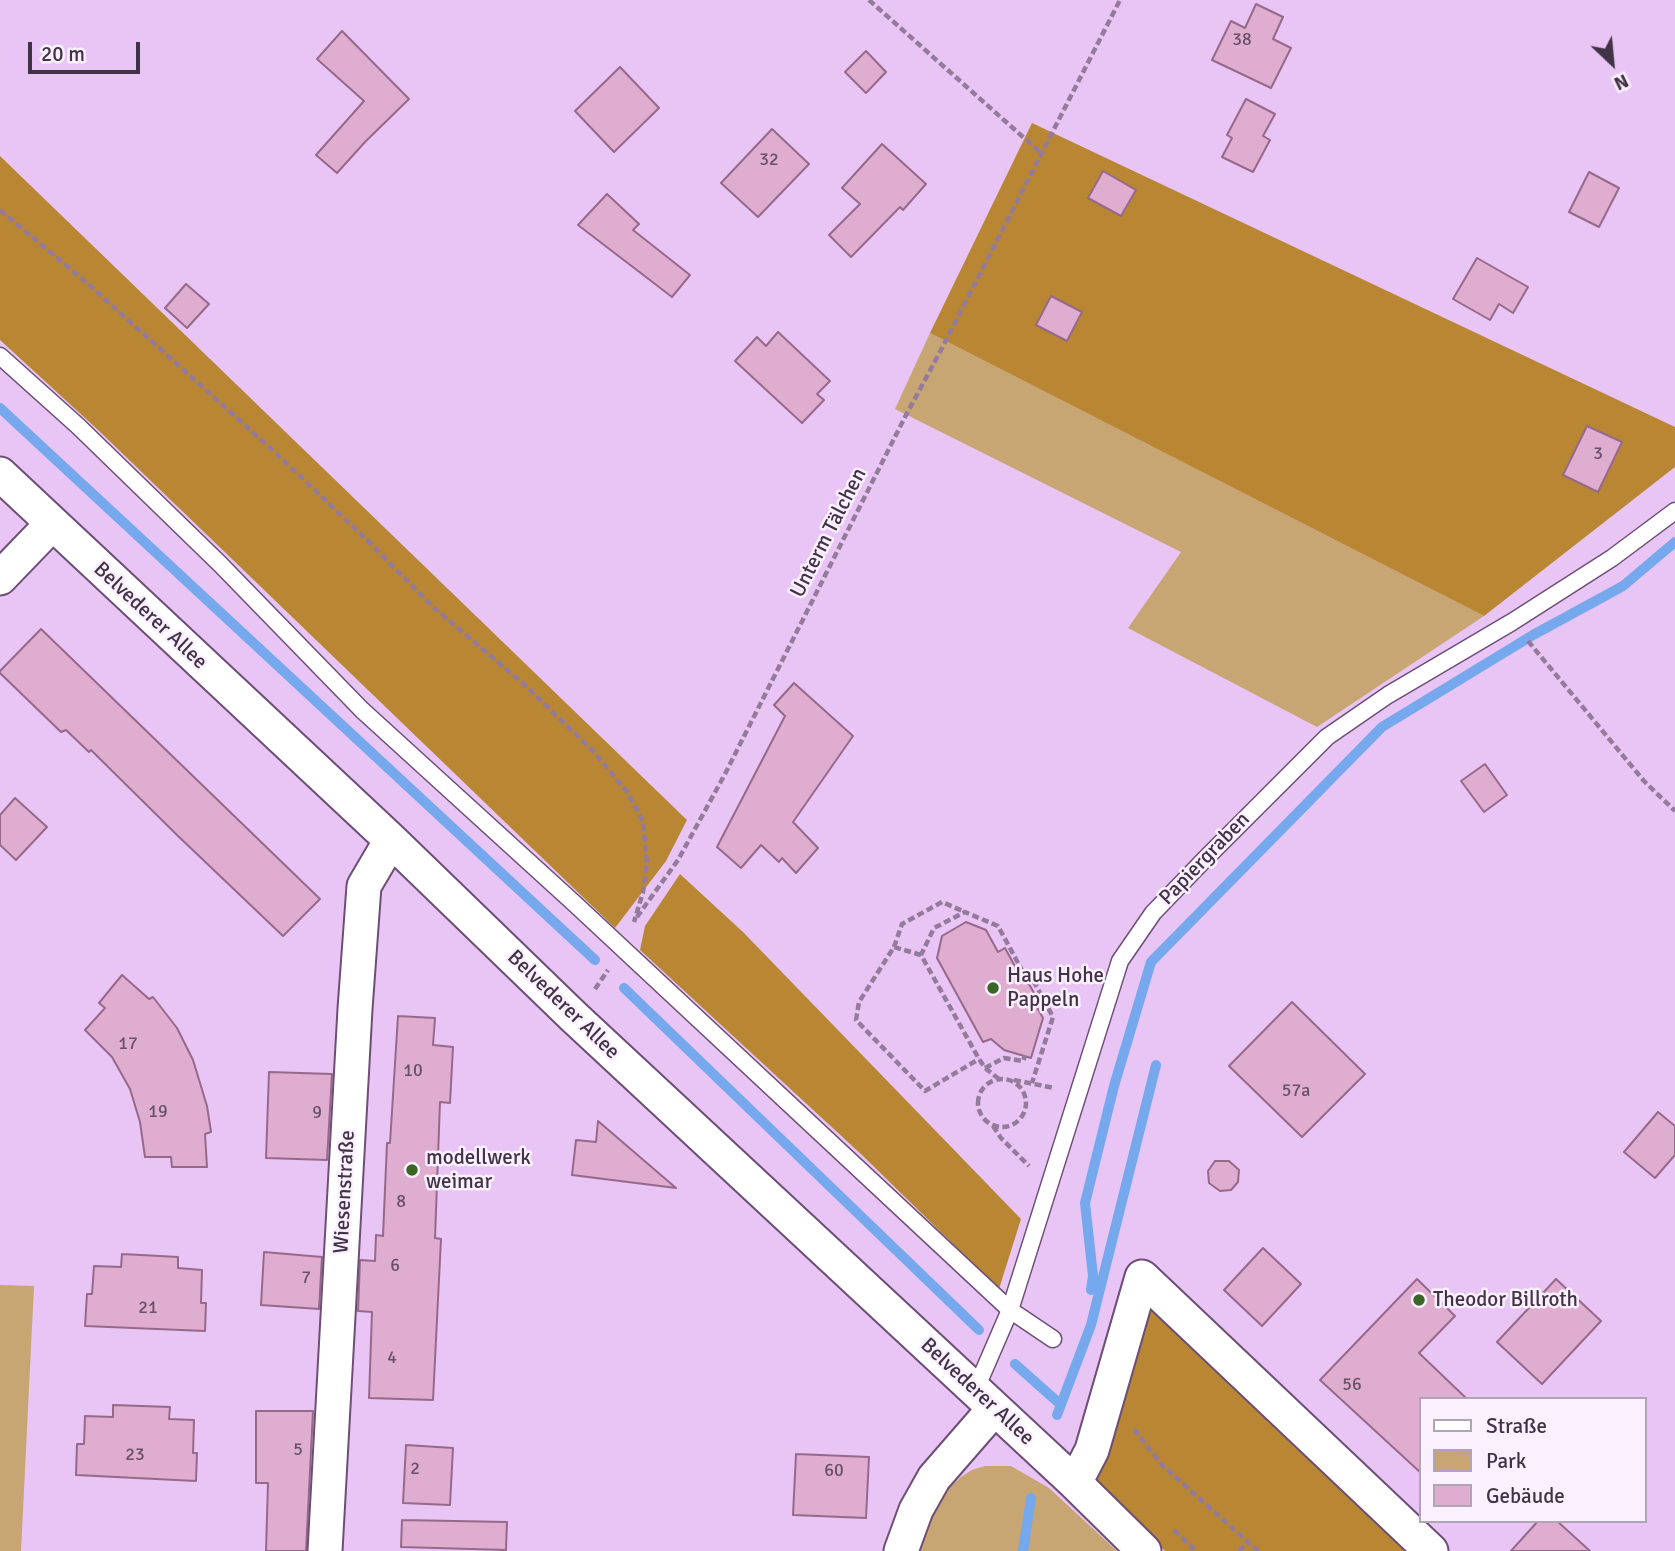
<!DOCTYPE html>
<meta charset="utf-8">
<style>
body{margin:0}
#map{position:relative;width:1675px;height:1551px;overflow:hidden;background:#e8c5f4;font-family:Signika,sans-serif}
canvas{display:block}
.legend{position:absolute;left:1419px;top:1397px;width:228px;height:126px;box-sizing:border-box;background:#fbf0ff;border:2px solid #b1a4b5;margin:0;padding:9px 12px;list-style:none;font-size:21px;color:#413346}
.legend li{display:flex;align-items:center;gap:14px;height:35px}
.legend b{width:35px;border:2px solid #b1a4b5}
.north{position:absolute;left:1577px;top:28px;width:70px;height:70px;-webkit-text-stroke:5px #fbf0ff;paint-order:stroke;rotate:154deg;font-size:19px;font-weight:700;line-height:28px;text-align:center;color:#413346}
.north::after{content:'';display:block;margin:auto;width:24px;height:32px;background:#413346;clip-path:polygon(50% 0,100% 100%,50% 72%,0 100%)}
.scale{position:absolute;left:28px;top:42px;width:112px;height:32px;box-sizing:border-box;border:4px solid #413346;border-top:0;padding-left:9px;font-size:21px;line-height:24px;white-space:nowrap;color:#413346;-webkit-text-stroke:5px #fbf0ff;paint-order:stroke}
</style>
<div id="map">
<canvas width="1675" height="1551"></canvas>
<ul class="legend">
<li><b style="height:9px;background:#fff"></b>Straße</li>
<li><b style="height:19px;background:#c7a674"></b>Park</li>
<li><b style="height:19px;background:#dfadd0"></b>Gebäude</li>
</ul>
<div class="north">N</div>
<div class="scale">20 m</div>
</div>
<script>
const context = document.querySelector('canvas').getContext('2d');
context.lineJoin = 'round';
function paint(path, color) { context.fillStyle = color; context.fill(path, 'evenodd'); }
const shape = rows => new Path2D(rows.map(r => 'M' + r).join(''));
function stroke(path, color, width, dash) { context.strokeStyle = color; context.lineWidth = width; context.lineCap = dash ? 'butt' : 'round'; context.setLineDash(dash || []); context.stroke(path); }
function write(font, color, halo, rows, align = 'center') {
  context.font = font + ' Signika,sans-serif'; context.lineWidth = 5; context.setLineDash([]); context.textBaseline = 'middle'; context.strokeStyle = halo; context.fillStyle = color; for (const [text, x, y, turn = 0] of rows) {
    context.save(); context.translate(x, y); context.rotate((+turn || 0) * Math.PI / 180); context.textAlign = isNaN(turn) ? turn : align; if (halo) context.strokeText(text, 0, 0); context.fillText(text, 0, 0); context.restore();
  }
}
paint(shape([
 [930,333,1484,616,1317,727,1128,628,1181,552,895,409],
 [0,1285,34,1286,21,1551,0,1551],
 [985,1466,1011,1466,1049,1488,1117,1551,919,1551,937,1504,948,1489,961,1477,972,1470]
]), '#c7a674');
paint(shape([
 [1032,123,1675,427,1675,467,1484,616,930,333],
 [0,156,687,820,666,861,615,928,97,429,0,340],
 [680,874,743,932,1021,1219,999,1289,863,1156,640,950,645,926],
 [1146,1292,1417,1551,1165,1551,1093,1482]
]), '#b98733');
stroke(shape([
 [0,408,595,960],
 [624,988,979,1330],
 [1091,1290,1093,1276,1085,1203,1114,1086,1151,962,1382,727,1533,635,1623,586,1675,542],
 [1015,1364,1060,1404],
 [1057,1415,1091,1325,1156,1065],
 [1023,1551,1031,1498]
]), '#76a8ee', 10);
const building = shape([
 [1256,4,1283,17,1273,39,1291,48,1271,88,1212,60,1231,21,1245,28,1256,4],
 [342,31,409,99,365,142,337,173,316,155,364,101,317,59,342,31],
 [866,51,886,72,866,93,845,72,866,51],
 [620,67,659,108,614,152,575,111,620,67],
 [1246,99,1275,114,1263,136,1270,140,1253,172,1222,157,1232,138,1227,135,1246,99],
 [772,129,809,164,758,217,721,183,772,129],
 [882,144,926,184,903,210,900,207,851,257,829,235,860,204,842,188,882,144],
 [1103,171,1136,190,1121,216,1088,198,1103,171],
 [1589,172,1619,188,1599,227,1569,212,1589,172],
 [607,194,639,224,633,230,690,275,672,297,578,225,607,194],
 [1477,258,1528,287,1513,313,1499,304,1490,320,1453,299,1477,258],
 [186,284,209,304,187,328,165,308,186,284],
 [1051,296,1082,312,1067,341,1036,325,1051,296],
 [778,332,830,381,817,394,824,400,802,423,735,361,757,337,766,346,778,332],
 [1587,426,1622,442,1598,492,1563,475,1587,426],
 [41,629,320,899,283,936,177,835,91,750,89,752,66,730,61,732,0,673,0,671,41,629],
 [794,683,853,736,793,822,818,848,796,873,782,858,779,862,761,845,741,868,717,847,785,716,774,705,794,683],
 [1485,764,1507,795,1484,812,1461,781,1485,764],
 [15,798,47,827,16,860,0,845,0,815,15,798],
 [966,922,986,930,998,952,1005,948,1023,981,1029,984,1034,993,1033,1000,1043,1018,1031,1058,1004,1050,991,1039,983,1042,937,958,942,936,966,922],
 [122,975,149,999,153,997,177,1028,193,1060,207,1106,211,1132,205,1134,207,1167,172,1167,171,1157,145,1157,140,1122,130,1089,112,1057,85,1030,105,1008,99,1003,122,975],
 [1292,1002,1365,1074,1302,1137,1229,1066,1292,1002],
 [398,1016,435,1018,433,1045,453,1047,450,1103,440,1102,435,1238,441,1239,433,1400,369,1398,372,1312,358,1311,360,1260,375,1261,376,1235,383,1236,387,1143,390,1143,398,1016],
 [269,1072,332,1074,327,1160,266,1158,269,1072],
 [1658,1112,1675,1126,1675,1155,1655,1178,1624,1152,1658,1112],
 [598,1121,676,1188,572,1175,576,1140,596,1142,598,1121],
 [1215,1161,1229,1161,1239,1170,1238,1182,1231,1190,1220,1191,1209,1183,1208,1171,1215,1161],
 [1263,1248,1301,1284,1262,1326,1224,1290,1263,1248],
 [264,1252,322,1257,319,1309,261,1305,264,1252],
 [122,1254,178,1257,178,1268,202,1270,201,1303,206,1303,205,1331,85,1326,87,1294,92,1294,94,1266,121,1267,122,1254],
 [1417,1279,1455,1316,1419,1353,1467,1399,1421,1399,1421,1473,1320,1380,1417,1279],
 [1556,1279,1601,1321,1542,1384,1497,1342,1556,1279],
 [113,1405,170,1407,169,1419,194,1420,193,1453,197,1453,196,1481,76,1475,77,1444,84,1444,85,1416,113,1417,113,1405],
 [256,1411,313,1411,306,1551,266,1551,268,1483,256,1483,256,1411],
 [406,1445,453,1448,450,1505,403,1503,406,1445],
 [796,1454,869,1457,866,1518,793,1515,796,1454],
 [402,1520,507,1522,506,1550,401,1547,402,1520],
 [1538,1521,1557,1521,1590,1551,1511,1551,1538,1521]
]);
paint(building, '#dfadd0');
stroke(building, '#96698a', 2);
const service = shape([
 [0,356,78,426,220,564,362,710,575,904,1010,1310,1053,1339],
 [975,1391,1010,1310,1120,961,1153,913,1205,859,1327,737,1388,695,1512,622,1612,558,1675,511]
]);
const minor = shape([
 [0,474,391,840,574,1017,1075,1483,1144,1551],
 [0,578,52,524],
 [1075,1483,1092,1450,1142,1277,1431,1551],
 [325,1551,355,1009,364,886,391,840],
 [901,1551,916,1510,934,1478,994,1409]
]);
stroke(service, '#6c4e76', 19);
stroke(minor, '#6c4e76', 37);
stroke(shape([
 [869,0,1041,153],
 [0,210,87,283,267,445,362,535,432,606,526,686,594,752,627,792,643,821,647,864,643,892,634,922],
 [1528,641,1644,781,1675,811],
 [637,917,678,860,725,774,905,417,941,350,1120,0],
 [894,947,902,924,942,902,965,912],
 [921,955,894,947,859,1002,856,1020,925,1091,979,1059],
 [595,989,608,970],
 [985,1068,1004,1058,1023,1061,1025,1056],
 '978 1103a24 24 0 1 1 48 0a24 24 0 1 1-48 0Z',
 [999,1079,985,1068,979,1059,921,955,934,928,965,912,998,926,1024,974,1032,978,1053,1017,1032,1083],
 [1014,1080,1054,1088],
 [993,1126,1001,1138,1029,1166],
 [1134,1429,1162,1465,1258,1551],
 [1174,1530,1196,1551],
 [1239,1551,1248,1541]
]), '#947b9c', 4.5, [7, 3.5]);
stroke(service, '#fff', 16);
stroke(minor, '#fff', 33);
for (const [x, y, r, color] of [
 [993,988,7,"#3a6625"],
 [412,1170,7,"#3a6625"],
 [1419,1300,7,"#3a6625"]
]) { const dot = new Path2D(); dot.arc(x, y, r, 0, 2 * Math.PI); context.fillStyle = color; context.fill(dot); stroke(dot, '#fbf0ff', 2.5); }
write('18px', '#685268', null, [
 ["38",1242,40],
 ["32",769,160],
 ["3",1598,454],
 ["17",128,1044],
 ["10",413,1071],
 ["57a",1296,1091],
 ["19",158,1112],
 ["9",317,1113],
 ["8",401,1202],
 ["6",395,1266],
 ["7",306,1278],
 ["21",148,1308],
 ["4",392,1358],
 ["56",1352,1385],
 ["5",298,1450],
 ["23",135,1455],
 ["2",415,1469],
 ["60",834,1471]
]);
write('21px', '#413346', '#fbf0ff', [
 ["Unterm Tälchen",829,533,-63],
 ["Belvederer Allee",150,616,43],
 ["Papiergraben",1205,859,-46],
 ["Belvederer Allee",563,1005,44],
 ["Wiesenstraße",345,1192,-87],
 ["Belvederer Allee",977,1392,43]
]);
write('21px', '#413346', '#fbf0ff', [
 ["Haus Hohe",1007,976],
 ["Pappeln",1007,1000],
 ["modellwerk",426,1158],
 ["weimar",426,1182],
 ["Theodor Billroth",1433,1300]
], 'left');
</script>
